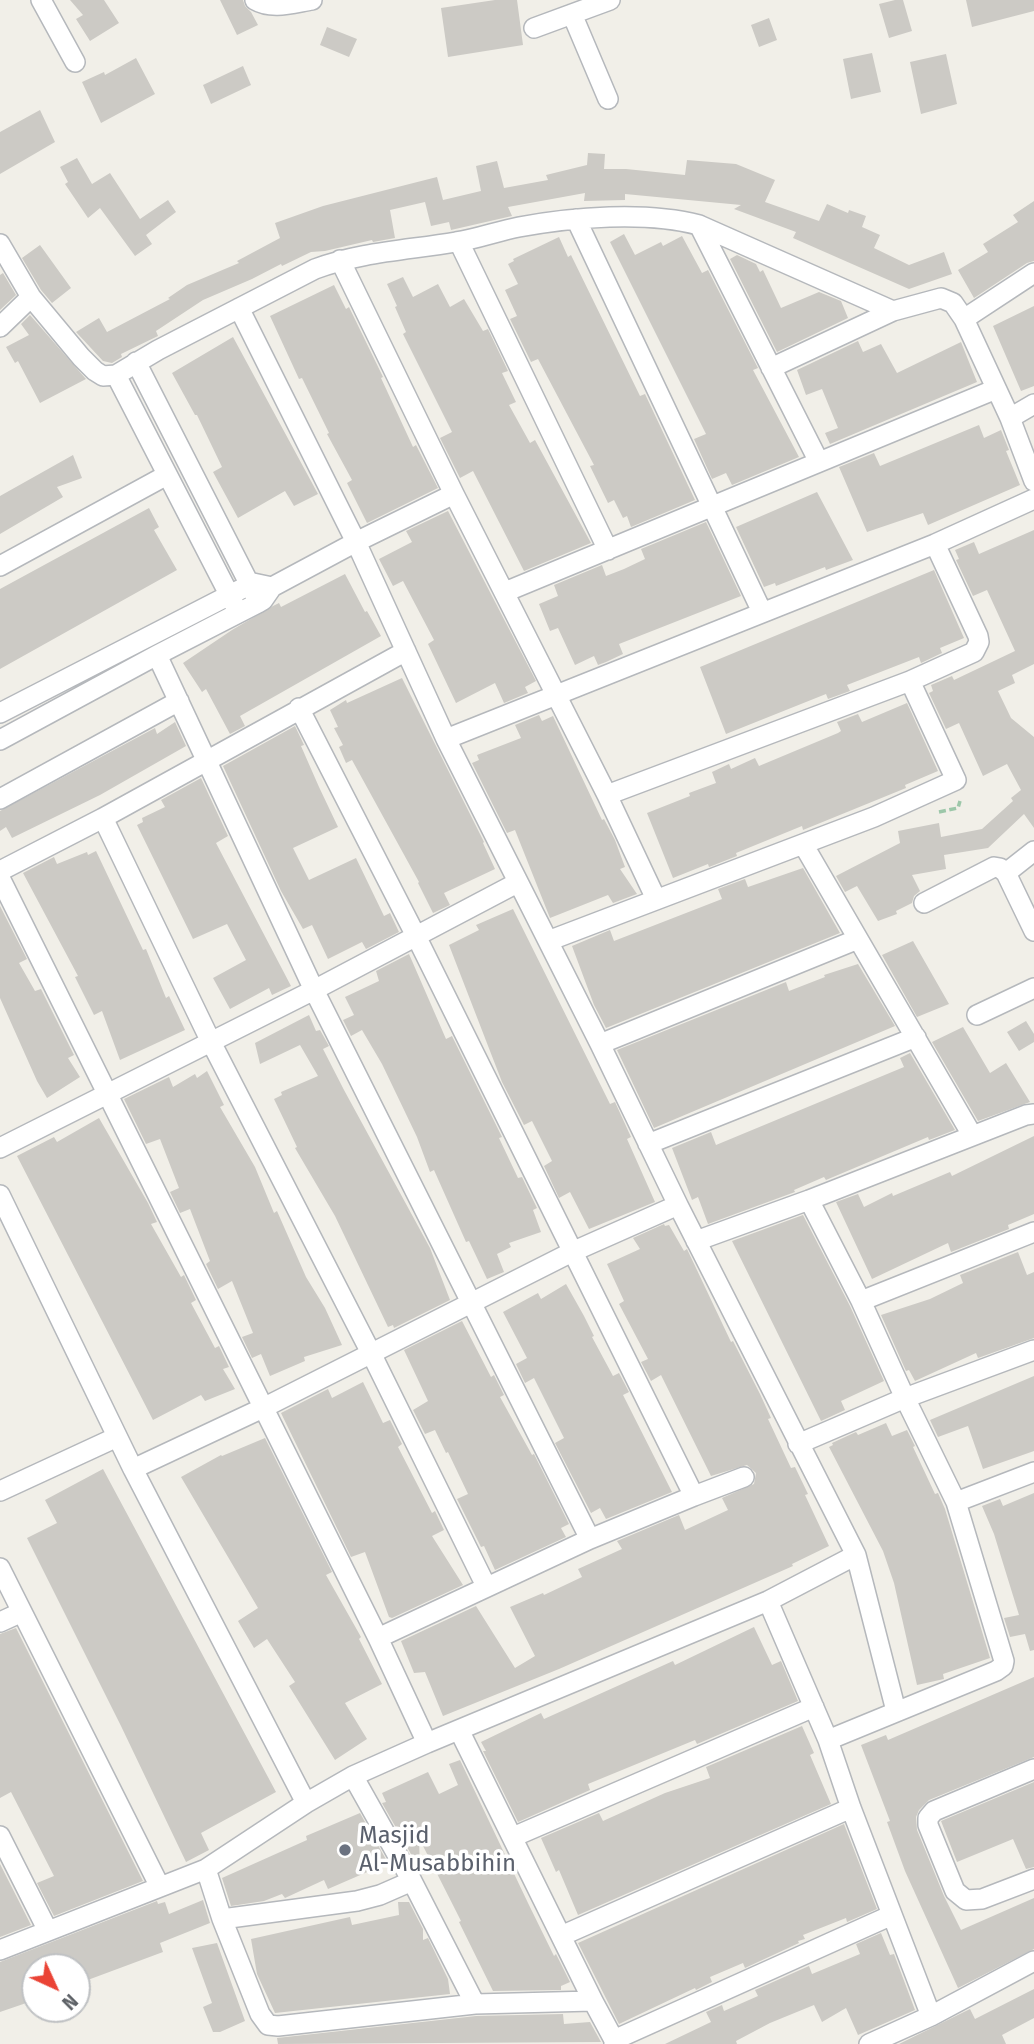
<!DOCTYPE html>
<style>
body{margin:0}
#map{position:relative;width:1034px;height:2044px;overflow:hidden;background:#f1efe8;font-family:"Fira Sans",sans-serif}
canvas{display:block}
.north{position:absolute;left:21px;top:1953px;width:70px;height:70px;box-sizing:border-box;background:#fff;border:2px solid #bfc1c3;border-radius:50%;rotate:135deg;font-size:19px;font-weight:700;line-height:28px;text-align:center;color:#5f6368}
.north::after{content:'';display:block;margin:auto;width:24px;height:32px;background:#ea4335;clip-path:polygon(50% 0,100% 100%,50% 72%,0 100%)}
</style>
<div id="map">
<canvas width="1034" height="2044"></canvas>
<div class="north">N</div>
</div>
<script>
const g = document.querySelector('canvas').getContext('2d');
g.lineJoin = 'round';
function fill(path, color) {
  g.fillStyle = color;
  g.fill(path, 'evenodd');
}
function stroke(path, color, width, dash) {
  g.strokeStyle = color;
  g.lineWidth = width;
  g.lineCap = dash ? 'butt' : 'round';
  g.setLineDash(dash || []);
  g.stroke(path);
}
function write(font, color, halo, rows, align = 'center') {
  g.font = font + ' "Fira Sans",sans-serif';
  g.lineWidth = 7;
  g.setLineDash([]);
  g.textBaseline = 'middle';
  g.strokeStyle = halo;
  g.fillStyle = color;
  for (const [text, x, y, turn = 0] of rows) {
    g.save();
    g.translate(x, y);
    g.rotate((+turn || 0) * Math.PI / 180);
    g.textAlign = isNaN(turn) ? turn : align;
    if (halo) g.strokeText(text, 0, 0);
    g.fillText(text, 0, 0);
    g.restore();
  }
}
const building = new Path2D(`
 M70 0H104L119 23 90 41 76 19 83 15Z
 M220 0H243L245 6 251 12 258 25 237 35Z
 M495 0H517L523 45 448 57 441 8Z
 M895 0H903L912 31 889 38 879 4Z
 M966 0H1034V11L972 27Z
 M769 18 777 40 759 47 751 25Z
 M327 27 357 39 349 57 320 45Z
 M872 53 881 92 851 99 843 59Z
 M946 54 957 104 921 114 910 62Z
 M136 58 155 94 101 123 82 82 104 72 105 75Z
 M243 66 251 85 211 104 203 85Z
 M40 110 55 142 0 174V132Z
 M588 153 605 154 604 169H626L685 175 687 160 736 164 775 180 765 202 819 221 827 204 848 213 849 210 866 216 862 227 880 235 874 248 909 265 944 252 952 274 909 289 793 238 796 232 734 209 741 205 625 194V200L584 201 585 193 508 207 512 216 451 230 449 222 431 226 425 202 390 210 395 238 373 242 372 240 325 251 311 252 282 266 281 264 252 279 203 300 156 331 158 336 121 354 122 357 112 363 103 361 76 332 99 318 107 332 170 299 168 298 187 285 239 263 237 261 280 238 275 223 323 206 437 177 443 200 481 191 476 166 497 161 504 188 548 180 546 175 587 165Z
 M77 158 92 184 110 173 140 219 168 200 176 212 146 235 152 244 135 256 100 208 88 218 65 184 68 182 60 167Z
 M1034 201V261L1027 263 974 298 958 270 988 252 983 244 1018 222 1013 215Z
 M624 234 635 255 661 242 663 246 682 236 702 273 708 270 758 368 753 370 799 457 732 485 726 473 712 479 694 439 706 434 610 242Z
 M559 237 568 257 571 255 640 396 645 394 695 500 631 527 627 516 623 518 614 500 608 503 590 466 594 465 576 431 538 359 531 362 510 319 517 316 505 290 518 284 508 264 514 261 513 259Z
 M40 245 71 288 52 303 41 290 22 258Z
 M737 255 756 264 760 272 763 270 781 308 819 292 841 301 848 318 777 352 730 259Z
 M3 273 16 295 0 310V275Z
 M403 277 413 297 438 284 450 307 464 299 483 331 488 329 508 371 502 373 516 402 509 405 530 443 535 440 591 543 524 571 473 471 460 478 440 438 452 432 403 334 406 332 395 307 397 306 387 284Z
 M334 285 346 309 349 307 383 377 381 378 413 447 416 445 438 488 367 523 347 483 352 480 327 434 329 433 302 378 299 379 270 316Z
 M1034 306V386L1021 391 993 326Z
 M30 315 86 379 40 403 18 361 15 363 6 347 29 335 21 324Z
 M233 337 318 494 294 506 285 491 238 518 213 472 222 467 197 415H195L172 373Z
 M858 341 863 352 881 344 897 373 961 342 977 382 830 444 825 433 838 428 822 389 806 395 797 370Z
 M979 425 984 438 1001 430 1009 450 1006 451 1020 485 928 525 923 513 867 532 839 467 874 453 880 466Z
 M73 455 82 478 57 487 63 497 0 534V496Z
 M817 492 853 560 826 570 825 567 776 586 775 583 764 587 736 527Z
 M149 508 159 527 154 530 177 570 0 669V589Z
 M448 511 536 681 525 687 528 693 504 703 495 683 456 703 428 644 434 640 403 581 393 586 379 559 412 542 406 531Z
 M706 522 741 596 619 644 623 654 606 662 598 665 594 656 575 665 558 628 550 631 539 604 558 596 554 585 602 565 606 576 624 569 645 559 641 549Z
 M1034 530V664L1012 675 1015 683 998 691 1011 718 1034 737V828L1024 814 988 848 944 855 946 869 912 875 920 891 914 896 912 903 896 911 897 914 878 921 857 886 845 892 836 876 900 843 898 831 939 823 941 837 982 829 1013 801 1011 798 1021 790 1007 764 983 776 959 723 946 729 929 693 933 691 931 685 952 676 954 680 1015 651 987 590 973 596 956 560 959 559 955 550 974 542 979 554Z
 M934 570 964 638 940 648 942 653 921 663 919 657 847 685 850 691 828 699 826 694 726 734 700 667Z
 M345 574 365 612 367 611 381 636 240 716 245 726 230 734 206 689 202 692 183 663 232 630 273 606 279 603 281 607Z
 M402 678 484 842 483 843 495 869 444 893 450 905 433 913 418 883 419 882 352 760 346 763 339 747 343 745 334 728 338 727 330 710 346 700 347 703Z
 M907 703 938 771 905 785 906 788 803 830 802 826 736 853 737 856 709 867 708 864 673 878 647 813 690 796 689 793 716 783 712 772 729 764 731 769 755 758 759 766 838 733 841 731 837 722 858 714 862 722Z
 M539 715 542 721 553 716 602 820 604 819 615 840 625 867 620 869 637 894 613 903 608 895 550 918 515 830 507 833 472 763 479 760 477 755 521 738 515 725Z
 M175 722 186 746 100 795 12 838 6 827 0 831V811L155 728 157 734Z
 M295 726 304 745 301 746 319 787 338 827 293 848 309 880 356 858 384 916 390 913 399 932 366 949 362 942 328 959 312 925 303 929 281 891 223 766Z
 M201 778 228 836 216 843 291 986 272 995 269 988 230 1009 213 978 246 960 227 924 193 939 137 825 143 822 142 818 165 807 161 800Z
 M96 851 143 950 146 949 166 998 169 996 185 1030 120 1060 102 1011 94 1015 75 977 78 976 23 873 54 857 57 864 87 852 88 855Z
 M803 868 840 933 606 1028 594 1005 572 946 610 930 614 941 722 899 718 889 745 879 748 887Z
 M0 906 27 959 19 963 35 991 41 989 74 1055 68 1058 80 1077 47 1098 37 1081 0 998Z
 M513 909 610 1104 615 1102 631 1137 627 1139 655 1202 589 1229 570 1192 559 1198 544 1166 552 1161 532 1121 524 1125 502 1082 449 945 479 930 476 925Z
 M913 941 949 1004 917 1017 882 955Z
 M409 954 446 1039 452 1036 502 1137 499 1138 518 1178 522 1177 537 1208 533 1210 541 1232 509 1243 511 1247 497 1254 504 1272 487 1279 469 1241 466 1242 434 1170 430 1172 417 1137 382 1064 362 1030 351 1036 343 1020 354 1015 345 997 379 981 376 971Z
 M858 964 895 1026 654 1128 617 1050 786 982 789 991 825 977 824 975Z
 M309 1015 316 1031 320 1030 329 1046 323 1049 344 1090 430 1248 450 1300 394 1328 393 1325 388 1327 335 1216 295 1148 297 1147 274 1099 282 1095 281 1092 318 1076 300 1045 260 1064 255 1043Z
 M1026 1021 1034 1034V1042L1019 1051 1007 1032Z
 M963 1027 990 1073 1006 1063 1030 1102 978 1121 932 1042Z
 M910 1053 955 1130 929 1140 928 1137 826 1180 824 1177 794 1190 795 1192 708 1224 698 1197 692 1200 672 1148 711 1132 716 1145 904 1067 900 1058Z
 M207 1071 224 1105 220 1107 255 1167 274 1213 277 1211 306 1277 325 1308 342 1345 304 1357 305 1361 270 1376 261 1354 252 1358 242 1337 253 1333 232 1281 218 1289 206 1264 210 1261 190 1209 180 1213 170 1192 179 1188 160 1139 146 1144 124 1099 169 1077 173 1087 195 1074 197 1078Z
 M99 1118 148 1203 157 1222 151 1224 181 1277 184 1275 196 1300 191 1303 215 1348 219 1346 229 1367 223 1369 235 1389 205 1401 201 1395 153 1420 17 1156 54 1137 57 1142Z
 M1034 1136V1214L1008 1225 1009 1229 951 1252 948 1243 872 1279 836 1202 858 1194 864 1207 892 1193 893 1196 950 1172 952 1176Z
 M803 1215 850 1306 884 1381 841 1401 845 1410 821 1421 732 1241Z
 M664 1224 665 1226 669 1225 684 1251 687 1249 731 1342 733 1341 760 1394 771 1418 768 1419 791 1468 795 1467 808 1494 805 1495 829 1546 792 1564 793 1566 559 1669 443 1716 425 1672 414 1673 401 1641 476 1606 515 1668 535 1656 510 1607 543 1593 544 1595 582 1577 578 1569 622 1549 617 1541 679 1515 685 1530 728 1510 722 1498 754 1484 756 1473 747 1465 711 1476 661 1375 651 1381 641 1362 648 1359 619 1304 624 1301 607 1264 640 1249 633 1238Z
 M1018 1252 1027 1275 1034 1272V1338L978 1358 976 1353 915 1381 909 1370 906 1371 881 1315 930 1299 963 1283 960 1275Z
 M566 1284 584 1316 594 1336 592 1337 613 1376 619 1373 629 1392 623 1395 672 1492 606 1519 600 1508 591 1513 555 1443 564 1438 534 1378 525 1383 516 1364 527 1358 503 1312 538 1293 541 1299Z
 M462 1321 491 1377 494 1375 504 1395 500 1397 532 1455 534 1454 569 1524 561 1528 566 1537 495 1570 484 1546 481 1547 457 1499 468 1494 448 1452 446 1453 435 1430 425 1434 413 1410 428 1401 404 1350Z
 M1034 1376V1451L983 1469 968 1426 938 1437 930 1420Z
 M363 1382 383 1423 390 1420 402 1444 398 1447 432 1513 435 1511 444 1530 432 1536 463 1585 392 1618 389 1617 365 1552 351 1557 281 1413 328 1389 332 1398Z
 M886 1423 892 1436 907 1430 915 1446 913 1447 935 1494 938 1493 945 1509 990 1658 943 1674 944 1679 917 1685 894 1583 883 1551 829 1447 833 1445 832 1443 856 1432 858 1435Z
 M265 1438 332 1572 326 1575 361 1637 359 1639 382 1684 345 1703 367 1739 335 1760 289 1686 295 1682 267 1639 254 1648 238 1621 258 1608 181 1477 221 1455 222 1456Z
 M103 1469 276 1792 201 1833 209 1850 186 1862 121 1726 27 1538 57 1523 45 1500Z
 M1034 1493V1650L1030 1651 1025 1634 1010 1637 1004 1618 1019 1615 994 1534 982 1506 1000 1499 1003 1506Z
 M754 1627 772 1665 781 1661 798 1701 697 1744 695 1740 588 1784 590 1790 518 1822 483 1751H486L481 1742 541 1713 544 1719 673 1661 675 1665Z
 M16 1628 143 1881 54 1916 37 1883 54 1876 11 1792 0 1798V1634Z
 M1034 1677V1757L929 1800 919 1810 916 1817 917 1830 944 1896 961 1930 1034 1898V1949L958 1988 905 1871 887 1822 890 1821 861 1745 886 1735 888 1740Z
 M802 1726 814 1753 810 1755 831 1804 578 1915 559 1870 556 1872 541 1838 599 1813 603 1821 665 1793 710 1778 706 1767Z
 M460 1760 528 1903 554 1956 556 1954 570 1982 561 1986V1990L493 1991 459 1922 461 1921 419 1838 420 1870 382 1803 386 1802 382 1793 428 1772 439 1794 458 1785 449 1764Z
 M1034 1782V1867L1026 1869 1013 1839 957 1862 941 1821Z
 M360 1813 388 1863 328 1889 324 1880 285 1898 282 1894 264 1901 231 1906 222 1878 307 1840 306 1836Z
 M844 1824 877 1909 847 1922 846 1918 803 1935 805 1939 798 1941 799 1943 745 1968 743 1963 710 1977 712 1982 696 1990 695 1988 619 2024 578 1943Z
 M0 1864 31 1925 0 1937Z
 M203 1900 210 1923 160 1943 163 1952 77 1984V1967H35V2000L0 2012V1962L157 1901 158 1904 165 1902 169 1914Z
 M398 1902H409L423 1929V1940L428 1938 448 1979 450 1994 275 2013 257 1974 251 1939 350 1917 352 1925 399 1915Z
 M881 1933 890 1955 894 1954 915 2010 858 2035 846 2008 822 2022 814 2005 770 2023 736 2041 737 2044H665L711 2022 706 2012 722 2005 724 2011 758 1996 755 1990 809 1966 812 1974 860 1954 856 1944Z
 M217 1943 245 2021 220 2032H213L203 2007 212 2003 192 1948Z
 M1034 1989V2018L1002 2035 1006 2044H899L970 2009 975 2019Z
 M563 2014 564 2024 590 2022 601 2042 278 2044 277 2038 476 2016Z`);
const path = new Path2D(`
 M939 812 958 808 960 801`);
const minor = new Path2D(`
 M41 0 75 62
 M255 0C272 10 293 3 312 0
 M572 14 608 99
 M534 28 610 0
 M576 219 762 612
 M699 225 819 462
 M459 242 608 550
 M0 244 31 297 81 357 95 371 103 376 116 375 158 350 315 269C360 252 409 250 456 242 477 239 498 231 519 227 573 217 646 211 699 225L893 311
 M340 260 454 494 607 795 656 899
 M239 308 356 542 454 494
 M964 319 1034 273
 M0 327 31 297
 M136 362 255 595
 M771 368 893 311 941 298 953 303 964 319 1010 418 1034 481
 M116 375 234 604
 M1010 418 1034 404
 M0 566 167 475
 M505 592 996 389
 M157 655 314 990 590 1539
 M299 708 416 936 694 1496 590 1539 378 1638 427 1743
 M0 713 253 583 272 587
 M446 739 935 544 1034 499
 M0 740 157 655 258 603 263 600 272 587 356 542 446 739 600 1044 678 1205 572 1252 265 1407 133 1469 0 1195
 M607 795 910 681 974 652 979 642 978 636 935 544
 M0 799 179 701
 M103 818 406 651
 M803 844 972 1135
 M0 871 103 818 211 1042 371 1353 486 1586
 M1006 873 1034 851
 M0 878 378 1638
 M924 903 994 867 1000 868 1006 873 1034 931
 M548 941 874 817 956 780 910 681
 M977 1015 1034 988
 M600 1044 858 939
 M648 1144 916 1037
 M0 1148 314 990 517 883
 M809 1200 861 1301 905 1398 956 1502 1004 1661 1003 1666 996 1671 828 1740
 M696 1241 809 1200 1026 1115 1034 1114
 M861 1301 1034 1232
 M798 1444 905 1398 1034 1350
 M0 1491 117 1437
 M694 1496 744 1477
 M956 1502 1034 1472
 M856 1555 896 1711
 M0 1568 160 1887
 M768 1601 828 1740 851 1808 931 2016
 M0 1622 22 1612
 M1034 1769 934 1811 928 1818V1825L955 1891 966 1900 982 1899 1034 1879
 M306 1803 353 1776 427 1743 768 1601 856 1555 678 1205
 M0 1836 48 1931
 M513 1837 814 1707
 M206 1869 222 1919 357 1901 380 1895 412 1881 353 1776
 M412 1881 475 2004
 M222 1919 260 2014 268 2025 278 2026 475 2004 593 2001 459 1730
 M561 1936 851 1808
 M0 1950 206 1869 306 1803 133 1469
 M593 2001 614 2040V2044
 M614 2040 892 1915
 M869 2044 931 2016 1034 1961`);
const markers = [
 [345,1850,7,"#6b7280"]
];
const worshipNames = [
 ["Masjid",359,1836],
 ["Al-Musabbihin",359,1864]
];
fill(building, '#cccac5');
stroke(minor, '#b5b8bc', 22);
stroke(path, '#9cc7a9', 3.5, [7, 3.5]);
stroke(minor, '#fff', 19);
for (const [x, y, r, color] of markers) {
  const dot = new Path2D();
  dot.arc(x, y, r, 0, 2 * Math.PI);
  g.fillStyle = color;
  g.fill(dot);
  stroke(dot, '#fff', 2.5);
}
write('24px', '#5b616d', '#fff', worshipNames, 'left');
</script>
